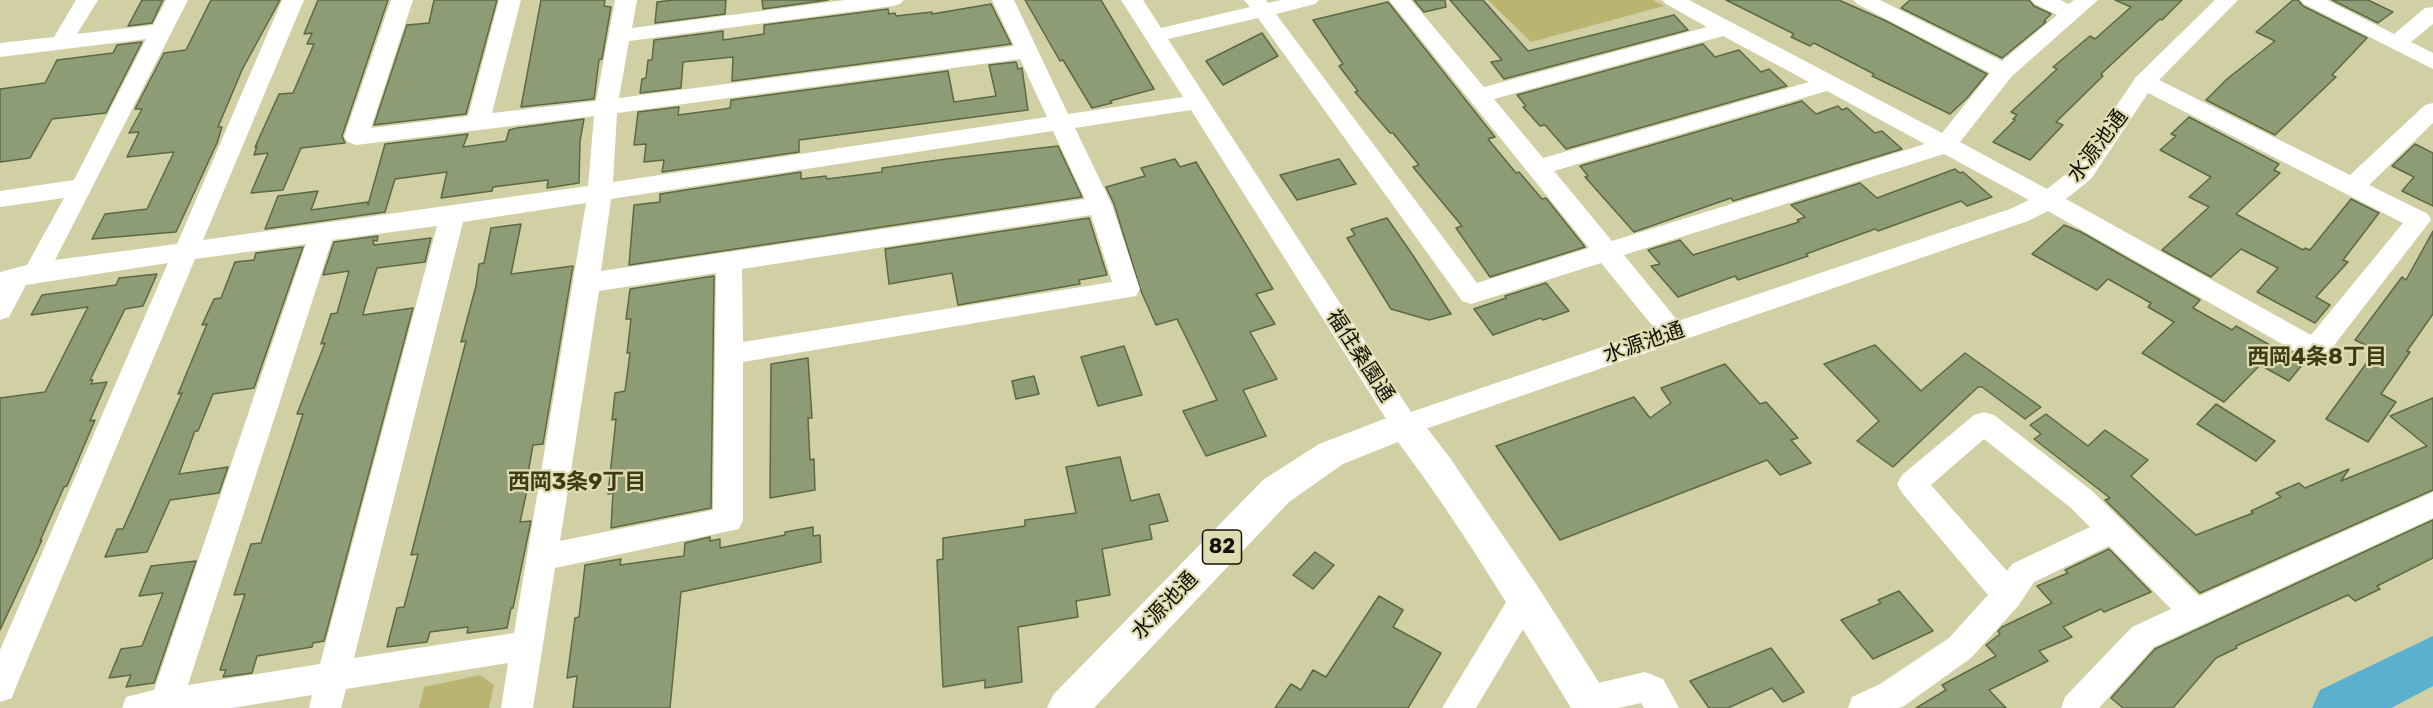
<!DOCTYPE html>
<meta charset="utf-8">
<style>
body{margin:0}
canvas{display:block;background:#d1cfa4}
</style>
<canvas width="2433" height="708"></canvas>
<script>
const g = document.querySelector('canvas').getContext('2d');
g.lineJoin = 'round';
function fill(path, color) {
  g.fillStyle = color;
  g.fill(path, 'evenodd');
}
function stroke(path, color, width, dash) {
  g.strokeStyle = color;
  g.lineWidth = width;
  g.lineCap = dash ? 'butt' : 'round';
  g.setLineDash(dash || []);
  g.stroke(path);
}
function write(font, color, halo, rows, align = 'center') {
  g.font = font + ' Rubik,"Noto Sans JP",sans-serif';
  g.lineWidth = 4.5;
  g.setLineDash([]);
  g.textBaseline = 'middle';
  g.strokeStyle = halo;
  g.fillStyle = color;
  for (const [text, x, y, turn = 0] of rows) {
    g.save();
    g.translate(x, y);
    g.rotate((+turn || 0) * Math.PI / 180);
    g.textAlign = isNaN(turn) ? turn : align;
    if (halo) g.strokeText(text, 0, 0);
    g.fillText(text, 0, 0);
    g.restore();
  }
}
const green = new Path2D(`
 M1488 0H1653L1664 6 1531 42Z
 M480 675 494 685 489 708H419L424 687Z`);
const river = new Path2D(`
 M2433 636V686L2391 708H2312L2320 690Z`);
const building = new Path2D(`
 M142 0H163L152 23 128 26Z
 M211 0H280L242 70 218 127H222L217 143 176 232 92 239 105 214 147 209 174 152 127 157 139 132 129 133 142 109H135L164 53 186 50Z
 M318 0H388L342 136 345 143 301 148 283 190 251 193 268 153 254 155 257 146 255 147 279 94 293 93 314 44H307L312 33 304 34Z
 M434 0H497L466 114 374 125 407 25 429 23Z
 M541 0H605L604 6 611 7 602 59 599 60 594 99 521 107Z
 M673 0H726L725 14 655 23 657 2Z
 M762 0H828L763 9Z
 M1025 0H1101L1154 89 1110 101 1112 103 1092 108 1063 60 1060 61Z
 M1414 0H1445L1446 7 1424 12Z
 M1450 0H1483L1528 51 1674 15 1688 30 1504 79 1491 62 1502 60Z
 M1726 0H1839L1886 21 1987 74 1967 98 1950 114 1872 76 1874 74 1814 43 1810 46 1791 37 1794 34Z
 M1910 0H2029L2034 6 2051 14 2044 21 2046 22 2002 58 1901 8Z
 M2115 0H2182L2162 20 2160 19 2101 74 2103 76 2056 122 2063 125 2030 160 1993 142 2015 120 2013 119 2017 115 2011 112 2057 69 2053 67 2090 36 2095 39 2131 7Z
 M2293 0H2298L2303 6 2367 38 2332 75 2336 77 2275 135 2206 100 2227 79 2275 41 2256 32Z
 M2332 0H2368L2393 12 2378 23Z
 M1388 2 1495 137 1488 139 1516 173 1519 172 1542 199 1546 198 1585 247 1490 277 1456 228 1462 226 1413 167 1419 165 1393 133H1390L1355 92 1358 91 1339 66 1343 64 1313 20Z
 M991 4 1011 44 732 81 733 57 683 62 681 88 640 93 642 79 646 78 648 60H652L654 40 723 31V40L764 34V25L888 9 889 14 895 13 896 16 932 12V14Z
 M1262 33 1278 56 1223 85 1206 61Z
 M142 42 106 113 52 119 30 158 0 162V89L45 83 57 60 113 53 117 45Z
 M1703 44 1715 57 1739 50 1761 72 1769 69 1787 86 1566 149 1545 125 1540 126 1523 107 1526 106 1517 95Z
 M1016 62 1018 69 1022 68 1028 110 799 140V152L662 172 664 160 644 162 646 144 634 145 638 112 679 107 678 115 724 109 730 108 731 100 948 71 954 102 996 96 989 65Z
 M1802 101 1816 114 1838 106 1842 110 1847 108 1875 133 1882 131 1902 149 1733 201 1731 198 1634 232 1585 177 1588 176 1580 166Z
 M2189 117 2279 164 2274 170 2280 173 2236 214 2303 250 2305 248 2310 250 2351 199 2379 213 2343 260 2348 262 2316 297 2330 305 2315 323 2257 292 2278 268 2241 249 2211 277 2162 250 2209 207 2189 197 2211 177 2160 150 2176 136 2171 134Z
 M584 119 580 141 579 183 547 188 548 180 493 187 492 191 441 198 447 172 395 179 385 212 265 229 278 196 318 191 311 210 368 202V205L385 144 468 134 463 147 506 141 509 130 517 128Z
 M2415 144 2433 153V206L2402 191 2414 177 2392 166Z
 M1058 146 1082 197 629 265 634 205 660 202V194L801 172V179L826 176 827 179 882 172V168L946 159Z
 M1175 159 1180 167 1196 162 1273 289 1256 294 1275 324 1250 332 1277 379 1243 390 1266 436 1206 456 1183 411 1217 400 1177 319 1156 325 1141 291 1114 204 1106 187 1145 176 1141 168Z
 M1339 159 1356 184 1297 200 1280 175Z
 M1955 169 1960 173 1963 172 1992 197 1967 206 1961 201 1878 231 1875 229 1806 254 1808 256 1738 280 1735 276 1678 297 1651 266 1660 264 1648 250 1680 240 1693 255 1799 222 1797 220 1805 217 1791 205 1860 183 1877 198Z
 M1089 218 1107 275 1079 280 1080 284 958 305 952 273 889 284 885 249Z
 M1387 218 1412 254 1451 314 1429 320 1391 309 1347 238 1355 235 1351 229Z
 M521 224 511 274 573 266 543 444 533 445 525 490H527L520 522 531 521 513 608H511L507 628 467 633 468 627 430 632 427 642 387 647 397 608 404 607 418 554 411 555 466 341 461 342 476 286 479 264 484 263 491 228Z
 M2064 225 2081 232 2200 300 2193 308 2232 330 2236 326 2284 353 2287 349 2306 360 2289 381 2260 365 2224 402 2142 353 2174 322 2148 307 2151 303 2108 279 2097 290 2032 254Z
 M2433 231V314L2407 351 2410 352 2381 394 2396 402 2368 442 2326 419 2373 354 2371 353 2374 349 2355 340 2402 277 2406 280Z
 M378 236 377 241 373 240 374 245 431 238 425 262 377 268 364 310 363 315 413 308 324 641 313 643 312 647 257 656 252 673 223 677 226 670H220L245 594 234 595 251 544 261 543 303 414H297L325 343 321 344 331 314 337 313 349 271 323 275 334 242Z
 M303 247 254 388 213 394 198 431H195L179 474 228 467 219 493 170 500 147 552 105 557 117 529H123L135 502 182 393 178 394 207 324 202 325 214 299 221 298 235 262 254 260 256 253Z
 M157 274 143 306 125 309 90 380H93L91 384 107 382 90 421 95 420 67 486 64 487 40 541 42 540 0 630V398L45 392 88 307 31 315 42 295 116 285 119 278Z
 M714 276 711 508 611 528 613 493 608 494 616 419 612 420 615 393 625 391 630 353H627L631 319H626L630 289Z
 M1546 283 1569 311 1543 320 1541 318 1493 335 1474 309 1506 298 1505 296Z
 M1875 345 1921 391 1965 353 2041 407 2025 419 1982 387H1978L1893 467 1857 441 1879 421 1824 364Z
 M1124 346 1142 395 1098 406 1081 357Z
 M808 358 812 418H808L810 460 814 459 815 490 770 498 771 364Z
 M1725 364 1760 404 1766 402 1798 438 1791 440 1811 463 1780 475 1767 460 1560 540 1496 446 1634 397 1650 418 1671 403 1661 388Z
 M1034 376 1039 394 1016 399 1012 381Z
 M2433 398V490L2200 593 2105 500 2110 498 2034 439 2041 434 2030 425 2046 414 2088 446 2105 430 2148 460 2131 476 2196 535 2253 513 2251 511 2281 497 2276 493 2299 483 2305 488 2349 469 2341 481 2427 446 2390 416Z
 M2216 404 2275 441 2256 461 2197 424Z
 M1120 457 1131 501 1159 494 1168 521 1149 525 1152 539 1102 549 1110 595 1076 601 1078 617 1018 627 1022 682 985 688V680L943 687 937 560 943 559V538L1025 526V520L1076 513 1066 467Z
 M2433 520V558L2377 586 2380 589 2355 601 2348 595 2236 646 2237 648 2216 658 2173 708H2123L2111 698 2155 649Z
 M813 527V536L820 535 821 562 681 592 670 708H573L577 676 567 678 575 618 579 617 585 565 621 559 620 565 684 556 685 543 710 537V541L720 539V548L785 535V532Z
 M2109 549 2151 592 2104 612 2101 609 2063 627 2072 637 2039 651 2048 661 1989 690 2006 708H1916L1946 690 1942 685 1996 656 1986 645 2000 634 1998 631 2002 627 2052 603 2037 586 2068 573 2065 570Z
 M1315 552 1334 565 1313 589 1293 575Z
 M196 561 154 683 126 687 131 675 109 678 121 649 142 646 163 593 139 596 151 566Z
 M1899 591 1933 631 1873 659 1841 620 1881 603 1878 600Z
 M1379 596 1403 610 1393 627 1441 653 1408 708H1275L1291 684 1301 690 1313 670 1326 677Z
 M1771 648 1804 692 1783 702 1772 688 1728 708H1709L1690 681Z`);
const minor = new Path2D(`
 M76 0H98L77 34 153 25 166 0H188L55 260 177 244 282 0H304L203 240 588 186 594 116 356 145 348 142 344 137 391 0H413L371 128 468 116 499 0H521L492 113 596 101 615 0H637L632 28 845 0H904L900 4 893 6 629 41 619 98 1014 46 992 0H1014L1068 114 1183 97 1121 0H1143L1161 28 1250 7 1244 0H1266L1268 3 1281 0H1319L1315 4 1276 14 1477 283 1589 248 1389 0H1411L1484 87 1707 27 1666 4 1662 0H1689L1942 133 1990 73 1857 4 1853 0H1880L2002 61 2057 15 2035 4 2031 0H2060L2069 4 2074 0H2098L2012 76 1960 142 2047 189 2075 167 2136 77 2215 0H2238L2159 80 2350 175 2425 105 2433 103V123L2369 185 2428 214 2431 220 2325 357 2315 360 2305 357 2048 211 2028 221 1405 436 1395 433 1191 110 1075 128 1112 205 1140 289 1136 296 743 362V520L739 529 555 568 533 708H501L508 663 346 689 341 708H309L312 695 232 708H122L126 697 154 690 306 244 195 259 16 687 12 698 0 702V650L168 263 26 285 9 317 0 320V272L27 265 64 198 0 207V191L74 180 146 39 0 57V43L54 37ZM1258 18 1462 301 1471 304 1601 263 1655 329 1411 412 1168 39ZM1723 36 1809 82 1543 158 1494 99ZM1020 59 1047 117 613 182 617 113ZM1827 91 1925 144 1612 241 1554 171ZM2148 93 2403 223 2311 335 2066 199 2091 179ZM1053 131 1085 199 601 271 611 199ZM1944 154 2029 200 2010 209 1678 321 1624 255ZM586 203 514 633 354 658 463 222ZM1091 215 1112 282 743 342 742 269ZM437 226 320 664 188 685 332 240ZM716 273 713 510 560 541 599 291Z
 M2300 0H2327L2394 34 2425 8 2433 7V24L2411 42 2433 53V69L2304 4Z
 M1984 412 1994 415 2091 490 2199 596 2433 492V518L2154 647 2099 708H2061L2065 697 2132 627 2171 609 2109 546 2034 582 2019 605 1971 658 1904 706 1899 708H1848L1852 697 1880 684 1949 638 1988 595 1902 493 1897 484 1902 475 1974 415ZM1984 439 2071 508 2090 527 2012 564 2007 571 1931 485Z
 M1525 585 1536 589 1541 599 1476 708H1442L1514 589Z
 M1645 672 1663 679 1679 708H1644L1641 703 1618 708H1577L1573 699 1577 688Z`);
const major = new Path2D(`
 M1405 411 1417 415 1450 458 1538 587 1607 695 1613 708H1571C1516 618 1462 527 1398 442L1343 464 1289 502 1094 708H1047L1053 695 1263 480 1319 444Z`);
const shields = [
 [1222,547,39]
];
const shieldNames = [
 ["82",1222,547]
];
const streetNames = [
 ["水源池通",2098,146,-53],
 ["水源池通",1644,343,-19],
 ["福住桑園通",1360,356,57],
 ["水源池通",1165,606,-46]
];
const neighbourhoodNames = [
 ["西岡4条8丁目",2317,358],
 ["西岡3条9丁目",577,483]
];
fill(green, '#b9b571');
fill(river, '#5bb0cf');
fill(building, '#8d9c75');
stroke(building, '#5b6945', 1.5);
fill(minor, '#fff');
fill(major, '#fff');
for (const [x, y, w] of shields) {
  const box = new Path2D();
  box.roundRect(x - w / 2, y - 17, w, 34, 4.5);
  g.fillStyle = '#dedcb1';
  g.fill(box);
  stroke(box, '#111003', 1.5);
}
write('bold 20px', '#111003', null, shieldNames);
write('21px', '#111003', '#dedcb1', streetNames);
write('bold 22px', '#3e3b15', '#dedcb1', neighbourhoodNames);
</script>
